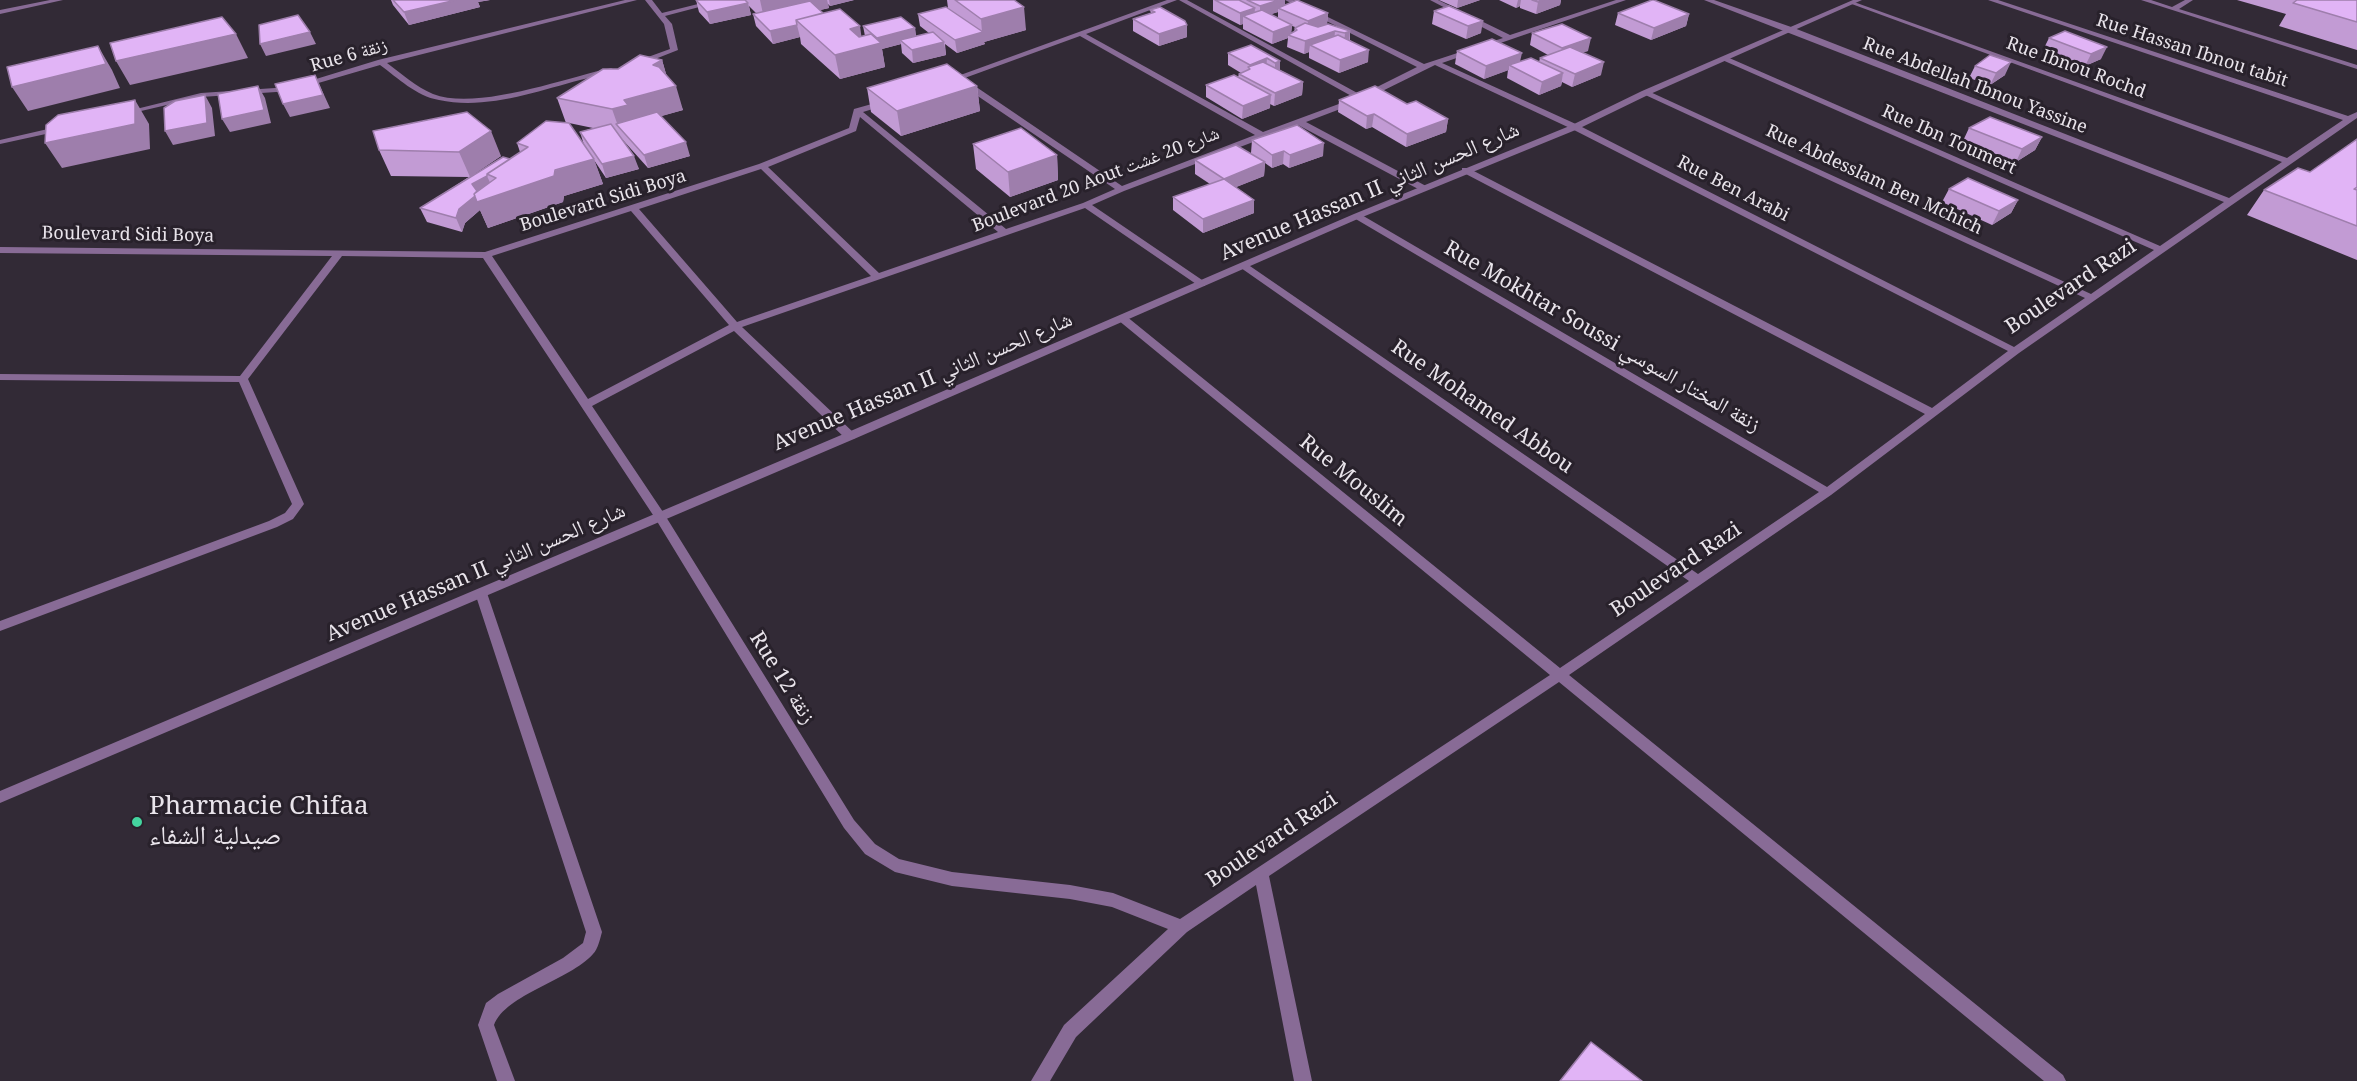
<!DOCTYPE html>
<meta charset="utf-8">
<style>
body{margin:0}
canvas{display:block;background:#322a36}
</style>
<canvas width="2357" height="1081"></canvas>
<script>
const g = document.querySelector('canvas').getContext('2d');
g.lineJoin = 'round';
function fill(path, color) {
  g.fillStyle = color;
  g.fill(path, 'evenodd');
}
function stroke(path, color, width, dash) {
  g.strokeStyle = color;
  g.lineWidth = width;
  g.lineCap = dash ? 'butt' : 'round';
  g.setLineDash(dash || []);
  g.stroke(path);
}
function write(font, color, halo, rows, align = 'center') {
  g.font = font + ' "Noto Serif","Noto Naskh Arabic",serif';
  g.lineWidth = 6;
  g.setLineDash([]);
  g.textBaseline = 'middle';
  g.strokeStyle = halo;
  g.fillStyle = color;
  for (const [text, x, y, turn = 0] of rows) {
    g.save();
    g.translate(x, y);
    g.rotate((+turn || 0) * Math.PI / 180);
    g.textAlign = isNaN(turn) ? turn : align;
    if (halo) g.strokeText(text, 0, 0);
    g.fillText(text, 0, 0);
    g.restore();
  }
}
const minor = new Path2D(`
 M50 0H63L0 14V10Z
 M625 0H637L387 63C402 74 416 87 433 94 477 111 565 78 611 68L615 70C605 76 591 77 580 80 535 92 485 110 439 100 416 96 398 78 380 65L291 91 201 97 124 115 120 113 201 93 290 87 378 60Z
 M645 0H652L662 13 714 0H726L665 16 672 24 678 50 640 65 636 63 637 61 670 49 664 24Z
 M1167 0H1177L1086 34 1263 132 1355 98 1179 0H1187L1361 95 1417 67 1285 0H1293L1424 64 1503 38 1430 0H1438L1510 35 1616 0H1626L1442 63 1578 125 2014 347 2085 298 1641 93 1648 91 2091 294 2154 250 1720 59 1727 57 2160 246 2224 202 1704 0H1714L1794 28 2229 198 2282 162 1849 3 1854 2 2287 158 2343 120 1988 0H1998L2348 116 2357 112V118L2019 353 1831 495 1569 675 2063 1075 2066 1081H2044L1559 682 1269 876 1312 1081H1294L1256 885 1187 932 1076 1037 1050 1081H1031L1064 1025 1168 929 1112 907 1070 899 952 886 895 872 865 854 844 828 655 518 483 258 342 256 248 379 304 504 293 519 277 527 0 631V621L269 521 285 513 292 504 239 382 0 380V374L240 376 332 256 0 253V247L485 252 759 164 849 128 854 109 886 100H889V104L863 112 1006 229 1083 203 1115 189 960 84V80H966L1122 186 1255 135 1080 36 951 83 944 81ZM1435 65 1572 129 2008 351 1932 408 1468 168H1462V172L1925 414 1827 487 1360 214H1354V218L1819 492 1698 574 1247 264H1241V268L1689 581 1560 668 1126 316H1118V320L1550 675 1180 919 1113 893 1070 885 952 872 899 859 875 844 854 820 663 512 592 406 734 331 846 439H854L856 436 854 433 742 327 1085 208 1199 286H1205V282L1092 205 1124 191 1298 125 1420 190H1426V186L1306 122 1364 100ZM860 117 998 232 879 273 768 167 856 131ZM761 169 871 276 737 322 639 209ZM631 211 729 325 588 399 492 256Z
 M2141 0H2151L2172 7 2185 0H2193L2179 9 2357 65V69Z
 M61 126H64V130L0 144V140Z
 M481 588 485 590 487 593 602 932C600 939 598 949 593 954 570 980 506 994 494 1025L515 1081H497L478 1025 486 1003 498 994 563 958 583 943 586 932 475 593 477 590Z`);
const tertiary = new Path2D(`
 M1853 0H1862L1648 95 1578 129 1360 218 854 439 0 803V791L846 433 1354 214 1572 125 1642 91Z`);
const wall = new Path2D(`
 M391 0H490L478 2 480 7 409 25 393 5Z
 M696 0H854L830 6 828 4 829 8 820 10 823 13 862 37 865 36 863 26 915 28 916 36 929 33 920 26 918 14 948 8 947 0H1014L1026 30 984 42 985 44 957 53 945 44 946 55 913 63 902 53 901 44 882 49 885 67 840 79 801 44 800 37 773 44 756 26 753 14 756 13 749 6 751 15 710 24 699 12Z
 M1213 0H1285V5L1328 13 1327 24 1350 31V40L1368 62 1339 73 1309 58V52L1304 54 1287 47 1288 38 1272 44 1243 29V24L1240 25 1213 11ZM1278 12V18L1271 14ZM1292 26 1295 27 1294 32 1291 33Z
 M1439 0H1480L1457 8Z
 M1499 0H1561L1560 5 1536 14 1520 8V6L1516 8Z
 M2237 0H2357V50L2279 26 2286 14Z
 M1449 6 1481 33 1466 39 1432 24 1434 11Z
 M1150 10 1187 25V37L1159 46 1133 31V19L1151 13Z
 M1618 13 1689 14 1686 26 1651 40 1615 25Z
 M2065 31 2101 59 2085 66 2043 50 2049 38Z
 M1532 33 1588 51 1582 52 1601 75 1572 87 1562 82 1561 86 1539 95 1507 78 1508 70 1484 79 1455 64 1457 51 1520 62H1539L1540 58 1548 55 1530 45Z
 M1228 53 1280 61V70L1303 82 1302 95 1274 106 1270 104V108L1242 119 1206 97V85L1238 77 1239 74 1241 73 1228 65Z
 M662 60 666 74 683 110 661 116 690 156 648 168 622 139 639 169 606 178 594 160 603 184 564 196 563 202 488 228 480 210 465 223 462 232 427 222 420 208 469 177 391 176 379 150 373 131 501 156 474 174 510 159 520 152 517 143 566 123 557 98 618 69ZM569 123 593 128 580 132 584 145Z
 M1975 66 2005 75 1990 85 1969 78Z
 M977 86 980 111 901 136 871 112 867 88Z
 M1339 100 1407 104 1448 119 1446 132 1406 147 1372 127 1366 129 1338 112Z
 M1969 128 2042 137 2035 150 2016 162 1963 141Z
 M2357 139V260L2247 215 2264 190 2310 172Z
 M1252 140 1323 156 1289 168 1283 164 1272 168 1265 163 1264 176 1236 187 1254 200V213L1203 233 1173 210V197L1210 184 1195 174V160L1251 153Z
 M973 144 1057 155 1058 180 1010 197 976 169Z
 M1949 189 2018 200 2011 213 1992 225 1942 202Z`);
const shadedWall = new Path2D(`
 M456 0H490L478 2 480 7 409 25 404 12Z
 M760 0H827L829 8 765 23Z
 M829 0H854L830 6Z
 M1279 0H1285V10L1278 8V12L1260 18V6Z
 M1458 0H1480L1457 8Z
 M1518 0H1521L1520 6 1516 8Z
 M1544 0H1561L1560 5 1536 14 1538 2Z
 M748 3 751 15 710 24 707 12Z
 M1024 7 1026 30 984 42 985 44 957 53 955 40 982 32 981 19Z
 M1255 8 1254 20 1243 16V24L1240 25V13Z
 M1328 13 1327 25 1307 33 1308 21Z
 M1689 14 1686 26 1651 40 1654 28Z
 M1483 21 1481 33 1466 39 1468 26Z
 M797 25 800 37 773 44 770 31Z
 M1187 25V37L1159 46V34Z
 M1292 25 1291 36 1288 35V38L1272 44 1273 32Z
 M860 26 863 48 878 44 877 38 915 28 916 40H900L901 44 882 49 885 67 840 79 835 55 850 29Z
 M1335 31 1334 43 1310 45 1309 52 1304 54 1305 41Z
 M1350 31 1349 43 1344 46 1345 33Z
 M310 32 316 44 266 56 260 44Z
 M236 34 248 58 130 85 116 61Z
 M1591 38 1588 51 1559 60 1562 48Z
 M944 42 946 55 913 63 912 50Z
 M98 46 112 70 120 88 28 111 12 87Z
 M2107 47 2101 59 2085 66 2091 54Z
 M1369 50 1368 62 1339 73 1340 60Z
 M1522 53 1519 66 1509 65V70L1484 79 1486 66Z
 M1267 58 1266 71 1249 69 1250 65Z
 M662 60 669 84 653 65Z
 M1280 61V73L1275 75V63Z
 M1604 62 1601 75 1572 87 1575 74Z
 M2011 62 2005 75 1990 85 1996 73Z
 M1563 73 1561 86 1539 95 1542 82Z
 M315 75 330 108 290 117 283 104Z
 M1303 82 1302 95 1274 106 1275 93Z
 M258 86 265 98 271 123 230 132 222 119Z
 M676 86 683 110 634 124 618 126 612 109 624 100Z
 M977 86 980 111 901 136 897 111Z
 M205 95 212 108 215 136 173 145 165 131Z
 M1271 95 1270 108 1242 119 1243 106Z
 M135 100 149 124 150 149 62 168 45 143Z
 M1374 114 1372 127 1366 129 1367 116Z
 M1448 119 1446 132 1406 147 1407 134Z
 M491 131 501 156 470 177 459 152Z
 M2042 137 2035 150 2016 162 2022 149Z
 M686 142 690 156 648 168 644 155Z
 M1324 143 1323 156 1289 168 1290 155Z
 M1284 151 1283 164 1272 168V155Z
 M1057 155 1058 180 1010 197 1008 172Z
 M634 156 639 169 606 178 602 164Z
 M594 159 603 184 564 196 563 202 488 228 480 210 465 223 462 232 456 218 459 209 472 184 487 176 493 189Z
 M1265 162 1264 176 1224 192V179Z
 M1254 200V213L1203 233V219Z
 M2018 200 2011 213 1992 225 1999 211Z`);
const building = new Path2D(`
 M393 0H456L404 12Z
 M696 0H745L748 3 707 12Z
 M955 0H1014L1024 7 981 19Z
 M1215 0H1239L1255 8 1240 13Z
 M1247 0H1279L1260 6Z
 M1297 0 1328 13 1308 21 1278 8Z
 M1532 0H1544L1538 2Z
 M1652 0H1654L1689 14 1654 28 1618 13Z
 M2297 0H2357V22L2293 3Z
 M810 1 823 13 796 20 797 25 770 31 753 14Z
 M1449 6 1483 21 1468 26 1434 11Z
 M946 7 983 32 955 40 918 14Z
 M1160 7 1185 21 1187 25 1159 34 1133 19 1155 12 1150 10Z
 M840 9 860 26 850 29 859 37 871 34 881 43 835 55 796 20Z
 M1262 10 1292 25 1273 32 1243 16Z
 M298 15 310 32 260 44 259 25Z
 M222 17 236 34 116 61 110 43Z
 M901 17 915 28 877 38 863 26Z
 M1305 23 1318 27 1328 24 1350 31 1345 33 1335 31 1305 41 1288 35 1297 30 1295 28Z
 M1562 24 1591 38 1562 48 1532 33Z
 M2065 31 2107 47 2091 54 2049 38Z
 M933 32 944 42 912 50 900 40Z
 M1338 35 1369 50 1340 60 1310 45Z
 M1492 39 1522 53 1486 66 1457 51Z
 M1251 45 1280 61 1275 63 1267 58 1250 65 1228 53Z
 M98 46 106 64 12 87 7 67Z
 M1570 47 1604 62 1575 74 1540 58Z
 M640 55 662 60 653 65 659 67 676 86 624 100 628 105 612 109 557 98 603 69H618Z
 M1990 55 2011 62 1996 73 1975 66Z
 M1531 58 1563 73 1542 82 1509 65Z
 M1263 62 1303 82 1275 93 1239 74 1250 69 1248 67Z
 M947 64 977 86 897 111 867 88Z
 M315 75 323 95 283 104 275 84Z
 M1234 75 1271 95 1243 106 1206 85Z
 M258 86 264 110 222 119 218 94Z
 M1375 86 1407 104 1416 101 1448 119 1407 134 1374 114 1367 116 1339 100Z
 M205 95 207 123 165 131 164 108 175 101Z
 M135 100V124L45 143 46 125 58 115Z
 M467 112 491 131 459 152 379 150 373 131Z
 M657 112 686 142 644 155 616 124Z
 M1990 117 2042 137 2022 149 1969 128Z
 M546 121 569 123 594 159 555 170 554 176 477 202 474 194 496 178 487 174 528 147 517 143Z
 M611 124 634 156 602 164 580 132Z
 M1297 125 1324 143 1290 155 1284 151 1272 155 1252 140Z
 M1021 128 1057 155 1008 172 973 144Z
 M2357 139V187L2354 189 2357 190V226L2264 190 2298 168 2310 172Z
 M1236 145 1265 162 1224 179 1254 200 1203 219 1173 197 1224 179 1195 160Z
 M503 157 510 159 487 174V176L472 184 477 191 474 194 475 196 459 209 456 218 420 208Z
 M1968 178 2018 200 1999 211 1949 189Z
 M1591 1042 1642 1081H1560Z`);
const markers = [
 [137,822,6,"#44d49f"]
];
const farStreetnames = [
 ["Rue Hassan Ibnou tabit",2192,51,18],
 ["Rue 6 زنقة",349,56,-16],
 ["Rue Ibnou Rochd",2076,68,20],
 ["Rue Abdellah Ibnou Yassine",1975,86,21],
 ["Rue Ibn Toumert",1949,140,24],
 ["Boulevard 20 Aout شارع 20 غشت",1096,180,-21],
 ["Rue Abdesslam Ben Mchich",1874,180,25],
 ["Rue Ben Arabi",1733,189,27],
 ["Boulevard Sidi Boya",603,201,-17],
 ["Boulevard Sidi Boya",128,235,1]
];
const streetNames = [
 ["Avenue Hassan II شارع الحسن الثاني",1370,192,-23],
 ["Boulevard Razi",2071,287,-34],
 ["Rue Mokhtar Soussi زنقة المختار السوسي",1602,337,30],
 ["Avenue Hassan II شارع الحسن الثاني",923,382,-23],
 ["Rue Mohamed Abbou",1482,407,35],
 ["Rue Mouslim",1353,481,39],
 ["Boulevard Razi",1676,570,-34],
 ["Avenue Hassan II شارع الحسن الثاني",476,573,-23],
 ["Rue 12 زنقة",782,678,58],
 ["Boulevard Razi",1272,840,-34]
];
const nearPoinames = [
 ["Pharmacie Chifaa",149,807],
 ["صيدلية الشفاء",149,837]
];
fill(minor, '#886b96');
fill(tertiary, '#886b96');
fill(wall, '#c29bd4');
fill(shadedWall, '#9e7eac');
fill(building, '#e1b4f6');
stroke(building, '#9e7eac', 1.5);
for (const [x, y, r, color] of markers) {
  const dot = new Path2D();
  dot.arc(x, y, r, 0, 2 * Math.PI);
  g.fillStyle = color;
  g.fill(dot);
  stroke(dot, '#28212b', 2);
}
write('18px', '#e9e4eb', '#28212b', farStreetnames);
write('21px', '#e9e4eb', '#28212b', streetNames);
write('26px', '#e9e4eb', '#28212b', nearPoinames, 'left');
</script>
